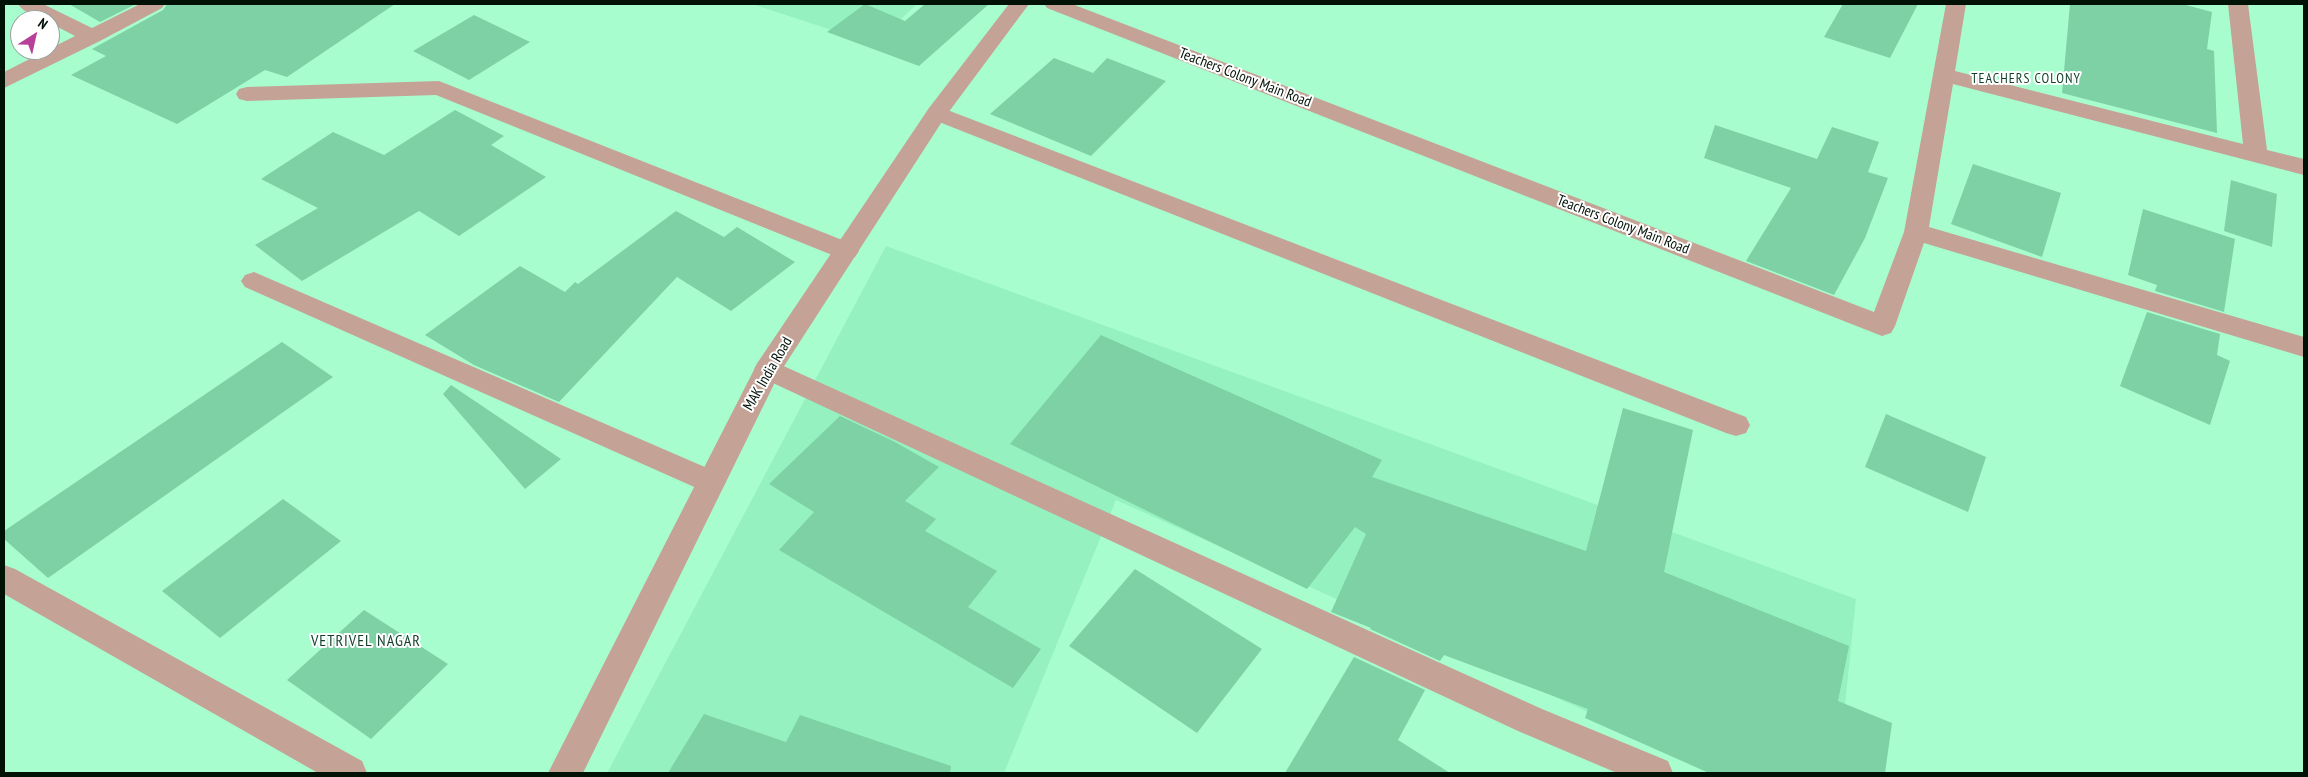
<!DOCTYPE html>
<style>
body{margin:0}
#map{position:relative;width:2308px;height:777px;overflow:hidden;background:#a8fdce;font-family:"PT Sans Narrow",sans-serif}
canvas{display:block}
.frame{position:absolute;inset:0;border:5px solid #001106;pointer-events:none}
.north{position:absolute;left:10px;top:10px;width:50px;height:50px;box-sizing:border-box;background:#fff;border:1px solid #99a09b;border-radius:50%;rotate:35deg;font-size:14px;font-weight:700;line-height:20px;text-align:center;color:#001106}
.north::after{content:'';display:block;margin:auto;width:18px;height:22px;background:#b74199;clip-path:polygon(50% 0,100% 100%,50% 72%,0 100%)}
</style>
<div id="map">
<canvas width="2308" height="777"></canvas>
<div class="frame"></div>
<div class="north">N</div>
</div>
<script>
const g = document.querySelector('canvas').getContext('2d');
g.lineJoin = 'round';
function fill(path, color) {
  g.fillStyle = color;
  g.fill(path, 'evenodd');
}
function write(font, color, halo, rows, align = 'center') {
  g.font = font + ' "PT Sans Narrow",sans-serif';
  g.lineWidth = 4;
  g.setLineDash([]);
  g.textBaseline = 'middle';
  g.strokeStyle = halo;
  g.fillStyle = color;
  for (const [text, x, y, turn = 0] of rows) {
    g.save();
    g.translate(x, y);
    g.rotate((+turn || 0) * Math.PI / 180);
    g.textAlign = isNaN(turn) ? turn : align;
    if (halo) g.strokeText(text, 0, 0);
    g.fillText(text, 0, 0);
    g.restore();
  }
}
const built = new Path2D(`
 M752 4H917L874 44Z
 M886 246 1856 599 1838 773H1724L1116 500 1004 773H607Z`);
const building = new Path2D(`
 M69 4H136L100 22Z
 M167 4H395L287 77 265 70 177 124 71 75 106 56 92 49 163 10Z
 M865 4 905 21 925 4H989L919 66 827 32Z
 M1843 4H1918L1890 58 1824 37Z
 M2070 4H2182L2212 12 2207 49 2214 51 2217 133 2062 93Z
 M474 15 530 42 469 80 413 51Z
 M1054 58 1093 73 1107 58 1166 81 1091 156 990 114Z
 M455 110 504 136 491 145 546 177 459 236 419 211 302 281 255 245 318 208 261 179 333 132 384 155Z
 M1715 125 1817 159 1832 127 1879 142 1868 172 1888 178 1865 238 1834 295 1746 261 1791 188 1704 158Z
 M1973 164 2061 193 2042 257 1951 224Z
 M2231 180 2277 194 2272 247 2224 231Z
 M2143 209 2235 239 2224 312 2155 291 2157 285 2128 275Z
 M676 211 724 237 737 227 795 262 731 311 677 277 559 402 474 365 425 335 520 266 565 292 575 282 578 284Z
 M2147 312 2220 334 2217 355 2230 361 2210 425 2120 386Z
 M1101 335 1382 460 1372 477 1586 551 1623 408 1693 430 1664 572 1849 646 1838 701 1892 723 1885 773H1709L1585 718 1588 709 1444 655 1440 661 1370 629 1371 628 1331 612 1366 534 1355 527 1307 589 1010 444Z
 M282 342 333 377 48 578 4 539V531Z
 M451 385 561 459 525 489 443 394Z
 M1886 414 1986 457 1968 512 1865 467Z
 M840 416 895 442 939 467 905 501 936 519 925 531 997 571 968 607 1041 649 1013 688 779 550 814 512 769 484Z
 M283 499 341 541 220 638 162 591Z
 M1135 569 1262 649 1197 733 1069 646Z
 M364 610 448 664 371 739 287 680Z
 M1354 657 1425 690 1398 740 1450 773H1285Z
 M704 714 786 742 800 715 951 766 950 773H668Z`);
const minor = new Path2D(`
 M18 4H43L92 28 140 4H165L162 8 100 41 4 88V72L75 36 50 23V20C40 20 23 12 18 4Z
 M1044 4H1072L1874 312 1904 232 1946 4H1966L1955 71 2243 144 2228 4H2248L2267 150 2304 159V175L1953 84 1929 227 2304 337V357L1924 243 1895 326 1891 333 1882 336 1047 8Z
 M439 81 855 245 859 251 855 257 846 260 837 257 436 95 247 101 239 99 236 94 239 89 247 87Z
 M937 106 1746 417 1750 425 1746 433 1736 436 1726 433 929 118 926 113 929 108Z
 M254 272 721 474 726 482 721 490 711 494 701 490 245 287 241 281 245 275Z
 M768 359 1542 709 1668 761 1673 773H1617L1518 731 758 376 754 369 758 362Z
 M4 565 15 569 362 761 367 773H318L4 594Z`);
const tertiary = new Path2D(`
 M1009 4H1029L945 117 779 374 583 773H548L758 362 929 108Z`);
const farNeighbourhoodnames = [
 ["TEACHERS COLONY",2026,79]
];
const streetNames = [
 ["Teachers Colony Main Road",1245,78,21],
 ["Teachers Colony Main Road",1623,225,21],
 ["MAK India Road",768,374,-60]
];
const neighbourhoodNames = [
 ["VETRIVEL NAGAR",366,641]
];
fill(built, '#95f2c0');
fill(building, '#7dd1a4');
fill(minor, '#c5a296');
fill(tertiary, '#c5a296');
g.letterSpacing = '1px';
write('14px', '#113f2a', '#fff', farNeighbourhoodnames);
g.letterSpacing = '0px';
write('15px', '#001106', '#fff', streetNames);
g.letterSpacing = '1px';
write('16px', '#113f2a', '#fff', neighbourhoodNames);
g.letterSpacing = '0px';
</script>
